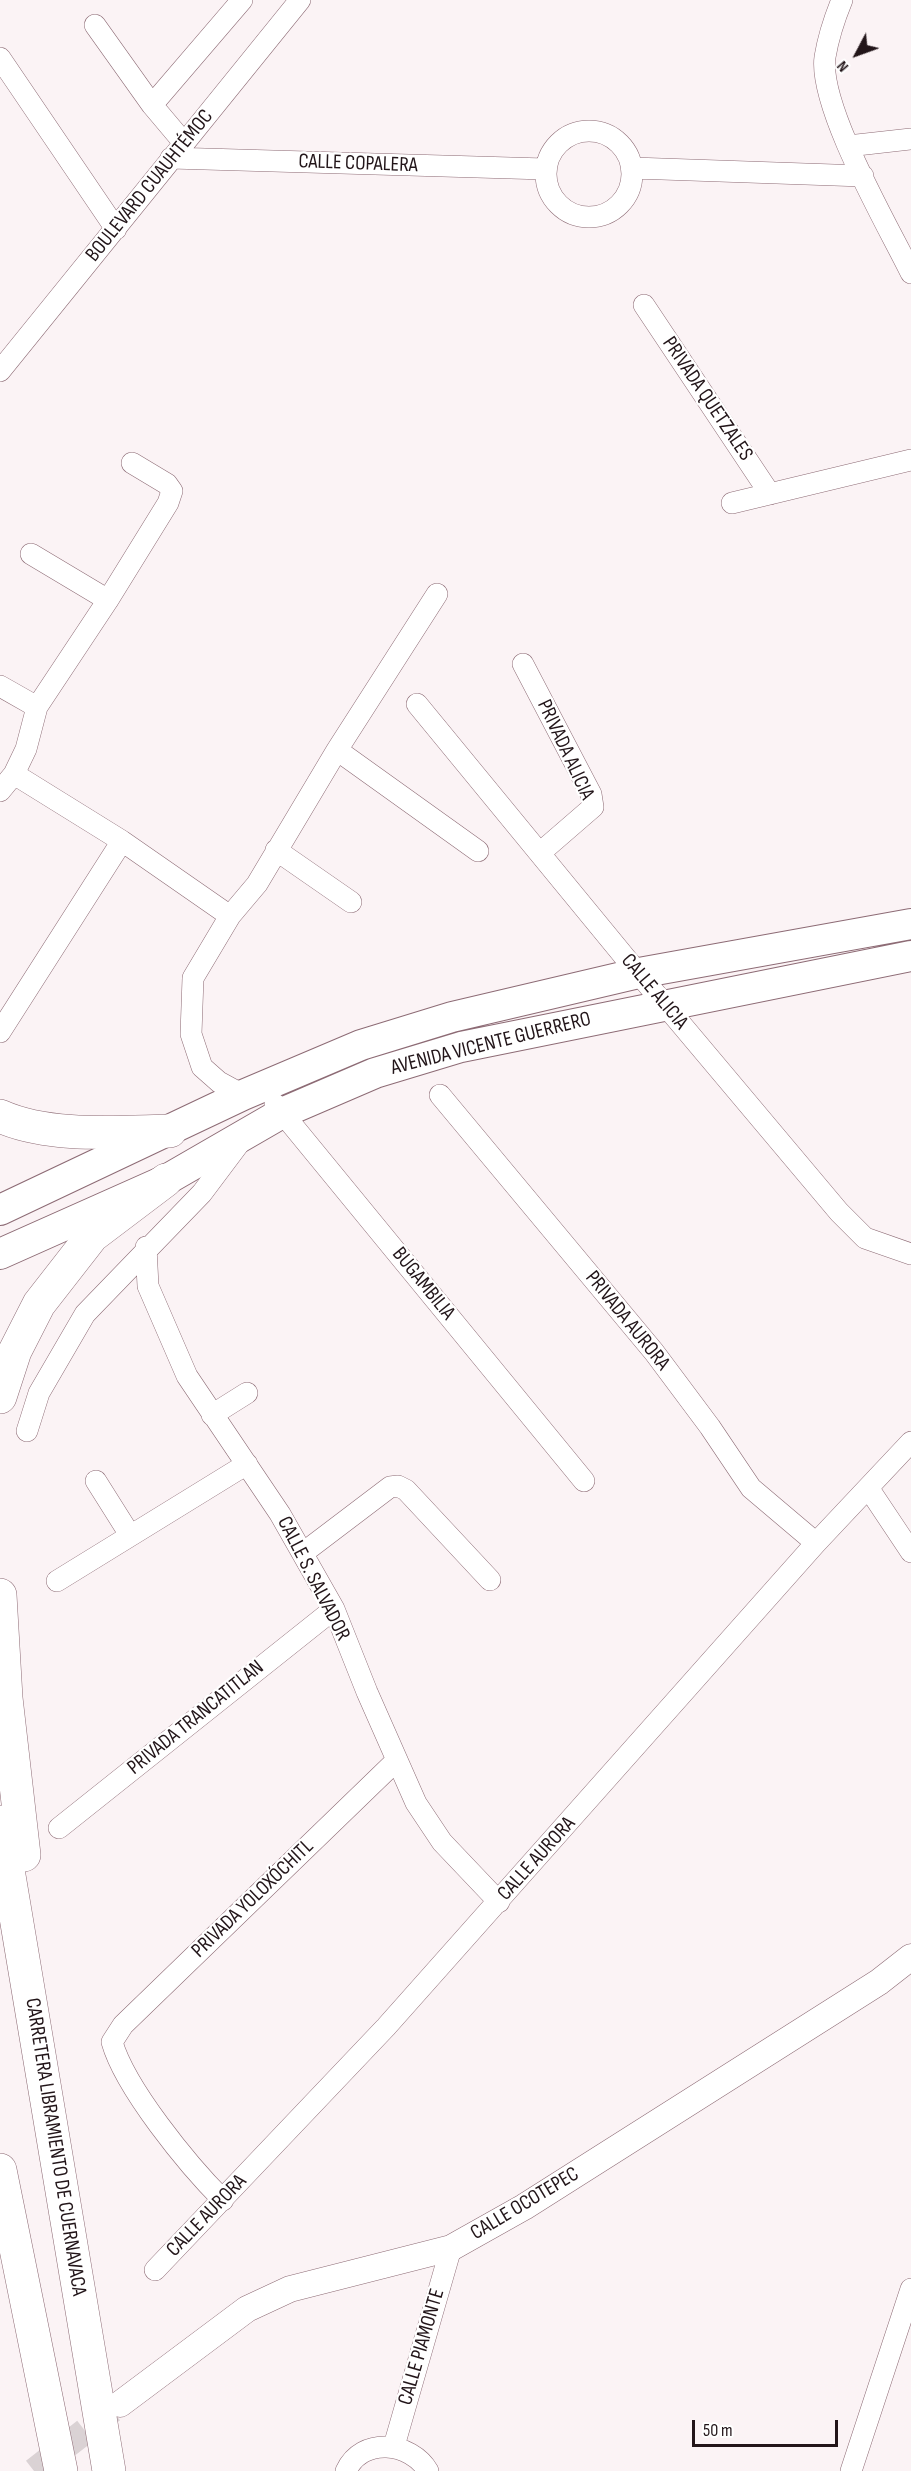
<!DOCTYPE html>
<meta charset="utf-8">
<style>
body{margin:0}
#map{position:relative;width:911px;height:2471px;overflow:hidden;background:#fbf3f5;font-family:"Sofia Sans Condensed",sans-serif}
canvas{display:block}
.north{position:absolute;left:827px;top:24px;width:60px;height:60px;-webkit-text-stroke:4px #fff;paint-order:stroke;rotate:229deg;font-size:16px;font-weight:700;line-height:24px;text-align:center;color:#221519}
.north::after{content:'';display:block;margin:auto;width:21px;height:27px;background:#221519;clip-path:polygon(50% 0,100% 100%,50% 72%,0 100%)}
.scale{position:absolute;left:692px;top:2420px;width:146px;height:27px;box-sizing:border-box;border:3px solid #221519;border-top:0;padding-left:8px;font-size:18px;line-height:21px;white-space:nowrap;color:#221519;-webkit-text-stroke:4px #fff;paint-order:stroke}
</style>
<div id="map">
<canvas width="911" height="2471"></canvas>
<div class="north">N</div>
<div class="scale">50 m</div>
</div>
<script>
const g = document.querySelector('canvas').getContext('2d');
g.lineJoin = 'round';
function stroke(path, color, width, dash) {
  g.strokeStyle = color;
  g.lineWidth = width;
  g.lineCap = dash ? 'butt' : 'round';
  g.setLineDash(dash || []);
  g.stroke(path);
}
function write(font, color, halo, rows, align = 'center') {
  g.font = font + ' "Sofia Sans Condensed",sans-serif';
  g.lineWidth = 4.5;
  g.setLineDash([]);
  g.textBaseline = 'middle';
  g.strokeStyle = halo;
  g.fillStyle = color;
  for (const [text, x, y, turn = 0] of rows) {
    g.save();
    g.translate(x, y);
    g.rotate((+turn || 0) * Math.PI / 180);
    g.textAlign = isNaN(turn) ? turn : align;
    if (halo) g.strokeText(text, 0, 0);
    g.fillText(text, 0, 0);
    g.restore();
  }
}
const tertiaryTunnel = new Path2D(`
 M34 2471 112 2410`);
const minor = new Path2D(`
 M842 0C835 17 828 39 825 57 818 106 888 226 911 273
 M95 25 152 105 184 143
 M0 58 116 229
 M152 105 242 0
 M546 174a43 43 0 1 1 86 0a43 43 0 1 1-86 0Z
 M848 146 911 139
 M171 158 545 169
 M633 168 863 176
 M644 305 770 494
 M0 371 300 0
 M732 503 911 460
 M31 554 108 600
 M523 664 591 794 593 807 541 852
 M0 686 37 707
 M417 704 628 961 839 1212 865 1238 911 1254
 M337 750 478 851
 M14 774 122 841 230 916
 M0 791 14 774 26 749 37 707 108 600 168 503 172 491 167 484 132 463
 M276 850 351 902
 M0 1032 122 841
 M243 1095 219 1082 202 1067 191 1034 193 978 230 916 257 884 337 750 437 594
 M440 1095 654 1352 710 1427 751 1488 816 1543
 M275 1104 584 1481
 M146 1247 148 1286 187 1376 280 1514 334 1609 367 1692 416 1803 442 1842 499 1902
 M212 1415 247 1393
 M27 1431 39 1393 85 1314 202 1193 241 1141
 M96 1481 130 1535
 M869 1489 911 1552
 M303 1553 390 1487 398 1486 406 1490 490 1580
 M57 1581 247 1464
 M59 1828 334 1609
 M223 2200C188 2165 125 2088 112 2042L123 2025 397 1760
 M155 2270 386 2027 816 1543 911 1442
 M394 2446 451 2248
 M346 2471C362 2436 411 2442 428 2471
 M851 2471 911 2289`);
const tertiary = new Path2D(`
 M120 2404 247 2309 290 2289 451 2248 524 2207 879 1982 911 1957`);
const secondary = new Path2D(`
 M0 1210 243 1095 361 1045 452 1017 639 973 911 924
 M0 1254 166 1180 282 1113 375 1073 461 1047 911 956`);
const trunk = new Path2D(`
 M0 1116C49 1138 117 1132 170 1131
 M0 1397 15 1351 39 1304 92 1236 166 1180
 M0 1595 6 1698 24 1855
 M0 1822 109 2471
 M0 2170 61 2471`);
const streetNames = [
 ["CALLE COPALERA",358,164,2],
 ["BOULEVARD CUAUHTÉMOC",150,186,-51],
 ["PRIVADA QUETZALES",707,399,56],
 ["PRIVADA ALICIA",565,750,65],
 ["CALLE ALICIA",654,992,50],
 ["AVENIDA VICENTE GUERRERO",491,1044,-14],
 ["BUGAMBILIA",423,1284,51],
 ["PRIVADA AURORA",627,1321,51],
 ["CALLE S. SALVADOR",313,1579,63],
 ["PRIVADA TRANCATITLAN",196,1718,-39],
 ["CALLE AURORA",537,1859,-48],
 ["PRIVADA YOLOXÓCHITL",253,1899,-44],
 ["CARRETERA LIBRAMIENTO DE CUERNAVACA",55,2147,81],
 ["CALLE OCOTEPEC",525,2204,-31],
 ["CALLE AURORA",207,2216,-46],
 ["CALLE PIAMONTE",422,2347,-74]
];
stroke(tertiaryTunnel, '#dad2d4', 26, [26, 13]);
stroke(minor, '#8d6b75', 22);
stroke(tertiary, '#8d6b75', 27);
stroke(secondary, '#8d6b75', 32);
stroke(trunk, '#8d6b75', 34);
stroke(minor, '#fff', 21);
stroke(tertiary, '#fff', 26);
stroke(secondary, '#fff', 30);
stroke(trunk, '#fff', 33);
write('21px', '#221519', '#fff', streetNames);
</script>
